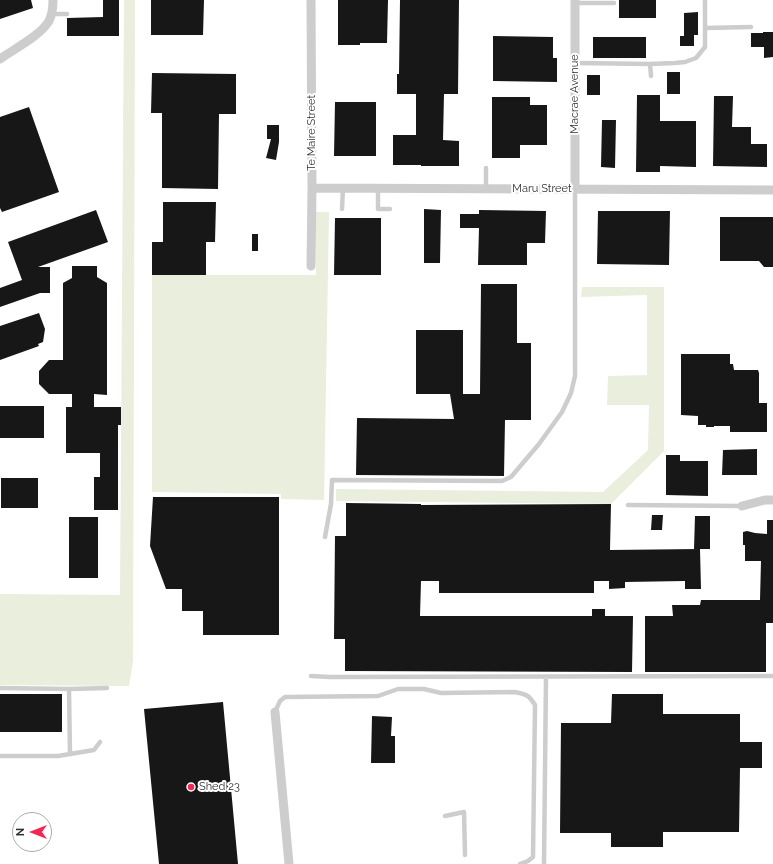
<!DOCTYPE html>
<style>
body{margin:0}
#map{position:relative;width:773px;height:864px;overflow:hidden;background:#fff;font-family:Raleway,sans-serif}
canvas{display:block}
.north{position:absolute;left:12px;top:812px;width:40px;height:40px;box-sizing:border-box;background:#fff;border:1px solid #acacac;border-radius:50%;rotate:270deg;font-size:11px;font-weight:700;line-height:16px;text-align:center;color:#303030}
.north::after{content:'';display:block;margin:auto;width:14px;height:18px;background:#f22753;clip-path:polygon(50% 0,100% 100%,50% 72%,0 100%)}
</style>
<div id="map">
<canvas width="773" height="864"></canvas>
<div class="north">N</div>
</div>
<script>
const g = document.querySelector('canvas').getContext('2d');
g.lineJoin = 'round';
function fill(path, color) {
  g.fillStyle = color;
  g.fill(path, 'evenodd');
}
function stroke(path, color, width, dash) {
  g.strokeStyle = color;
  g.lineWidth = width;
  g.lineCap = dash ? 'butt' : 'round';
  g.setLineDash(dash || []);
  g.stroke(path);
}
function write(font, color, halo, rows, align = 'center') {
  g.font = font + ' Raleway,sans-serif';
  g.lineWidth = 4;
  g.setLineDash([]);
  g.textBaseline = 'middle';
  g.strokeStyle = halo;
  g.fillStyle = color;
  for (const [text, x, y, turn = 0] of rows) {
    g.save();
    g.translate(x, y);
    g.rotate((+turn || 0) * Math.PI / 180);
    g.textAlign = isNaN(turn) ? turn : align;
    if (halo) g.strokeText(text, 0, 0);
    g.fillText(text, 0, 0);
    g.restore();
  }
}
const green = new Path2D(`
 M124 0H135L133 661 129 686 0 685V594L120 595Z
 M316 212H329L324 500 281 499V494L152 492V275H316Z
 M582 287H664V451L611 504 336 501V489L603 492 648 450 649 405H607L608 376 647 375V295L581 297Z`);
const building = new Path2D(`
 M0 0H31L33 8 0 19Z
 M103 0H119V36H67V18L103 17Z
 M151 0H204L203 35H151Z
 M338 0H388L387 43H360V45H338Z
 M400 0H459L458 94H444L443 140 459 141V166H421V165H393V135H416V94H397V74H399Z
 M619 0H656V18H619Z
 M698 12V35H694V46H680V36H684V13Z
 M763 32H773V57L764 58V47H751V33H763Z
 M493 36 553 37V58H557V82L493 81Z
 M593 37H646V58H593Z
 M667 72H680V94H667Z
 M152 73 236 74V114H219L218 189 162 188V113H151Z
 M587 75H600V95H587Z
 M637 95H660V121H696V167L660 166V172H636Z
 M714 96H733L732 127H751V144H767V167L713 166Z
 M492 97H530V105H547V145H520V158H492Z
 M335 102H376V156H334Z
 M29 107 59 192 2 212 0 208V117Z
 M602 120H616L615 168 601 167Z
 M267 125H279V142L276 160 266 158 271 139H267Z
 M163 202H216L215 242H206V275H152V242H163Z
 M424 209 441 210 440 263H424Z
 M96 210 108 242 38 267H50V293H40L0 307V288L22 280 8 242Z
 M479 210 546 211 545 243H527V265H478L479 228H460V214H479Z
 M598 211H670L669 265 597 264Z
 M720 217H773V267H764L759 261H720Z
 M335 218H381V275H334Z
 M252 234H258V251H252Z
 M72 266H97V277L107 283V395L94 394V407H121V425H118V510H94V477H100V453H66V407H72V394H49L39 384V371L49 360H63V283L72 278Z
 M481 284H517V343H531V420H505L504 476 356 475 357 418 454 419 450 394H416V330H463V394H480Z
 M39 313 45 329 43 342 38 344 39 346 0 360V326Z
 M681 354H730V364H733L734 370H758L759 373V403H767V432H730V426H714V427H706V425H698V416L681 415Z
 M0 406H44V438H0Z
 M757 449V475H722L723 450Z
 M666 455H680V461H708V496L666 495Z
 M1 478H38V508H1Z
 M153 497H279V635H203V611H182V589H166L150 546Z
 M346 503 421 504V505L611 504 610 550 700 549 701 589H685V581L625 582V588L609 589V581H594V593H439V581H421L420 616H592V609H605V616H633L632 672 345 671V639H334L335 536H346Z
 M652 515H663L662 530H651Z
 M695 516H710V549H694Z
 M69 517H98V578H69Z
 M767 520H773V623H766V672H645V616H673L672 605H700L701 600H760L761 561H745V545H743V532L747 531 755 533 767 534Z
 M0 694H62V732H0Z
 M612 694H663V714H740V742H762V768H740L739 832H663V847H611V833H560L561 723H611Z
 M223 702 238 864H159L144 709Z
 M372 716 392 717 391 736H395V763H371Z`);
const lane = new Path2D(`
 M575 3H614
 M52 14H67
 M705 28 751 27
 M576 63 650 64 675 63 685 62 696 58 705 47V0
 M650 64 651 76
 M486 168V188
 M378 188V209H390
 M342 209 343 188
 M628 505 742 506
 M325 537 331 504 332 480 502 481 511 477 539 444 562 412 571 393 575 376V189
 M311 676 330 677 773 676
 M0 688 69 689 107 688
 M69 689 70 754
 M275 712 280 701 285 697 378 696 398 689H424L441 693 514 692C526 694 529 695 535 705L533 857 528 861 520 864
 M0 756H58L94 750 100 742
 M445 816 464 812 465 855
 M544 864 546 677`);
const street = new Path2D(`
 M0 59C14 49 40 36 49 21 52 15 53 7 53 0
 M312 188 773 190
 M575 189V0
 M311 266 312 188 311 0
 M742 506 765 500H773
 M275 712 289 864`);
const markers = [
 [191,787,4,"#f22753"]
];
const streetNames = [
 ["Macrae Avenue",575,94,-90],
 ["Te Maire Street",312,133,-90],
 ["Maru Street",542,189]
];
const poiNames = [
 ["Shed 23",199,787]
];
fill(green, '#e9eedd');
fill(building, '#171717');
stroke(lane, '#cdcdcd', 4.5);
stroke(street, '#cdcdcd', 9);
for (const [x, y, r, color] of markers) {
  const dot = new Path2D();
  dot.arc(x, y, r, 0, 2 * Math.PI);
  g.fillStyle = color;
  g.fill(dot);
  stroke(dot, '#fff', 1.5);
}
write('11px', '#303030', '#fff', streetNames);
write('11px', '#303030', '#fff', poiNames, 'left');
</script>
